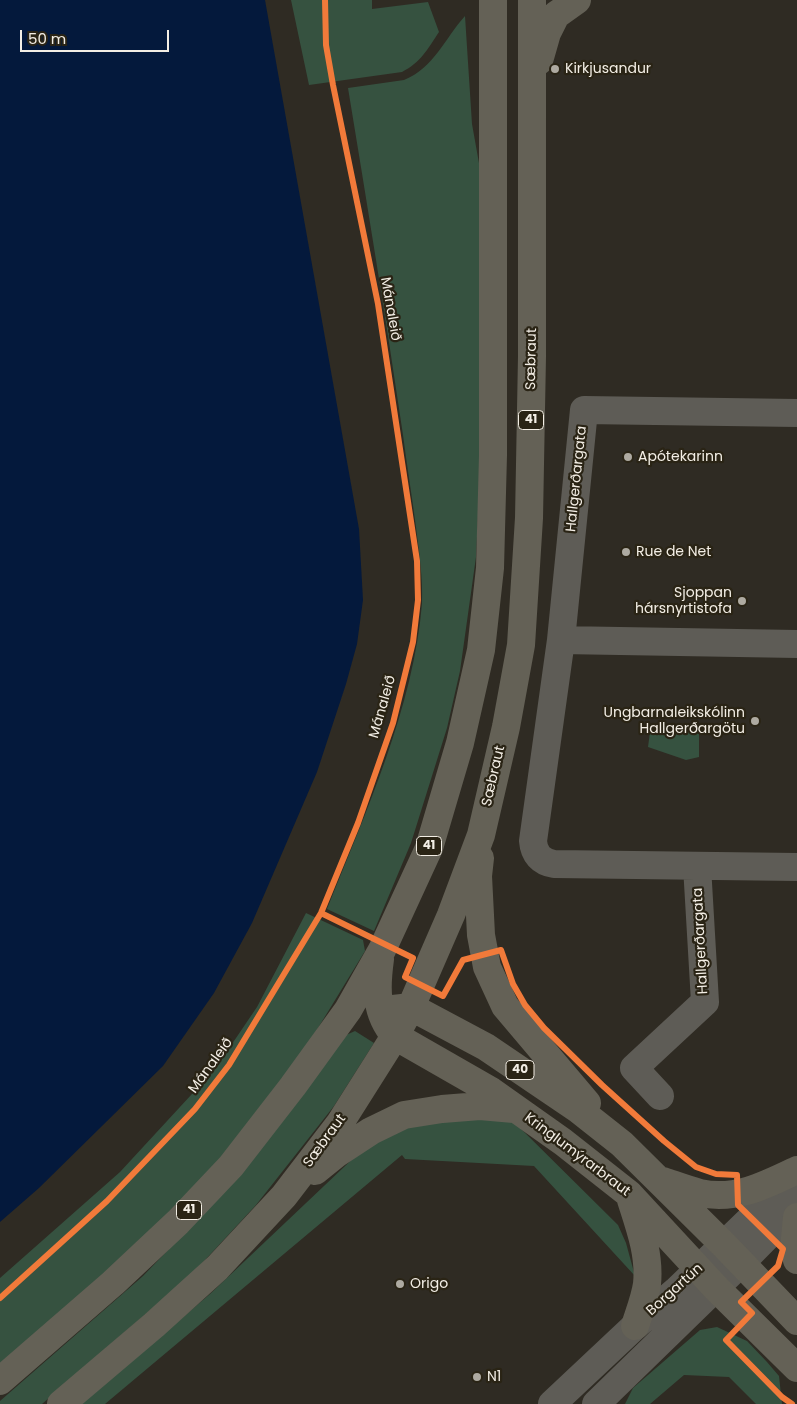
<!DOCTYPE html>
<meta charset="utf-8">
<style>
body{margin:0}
#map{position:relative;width:797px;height:1404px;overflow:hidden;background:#2f2b23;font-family:Poppins,sans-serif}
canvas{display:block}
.scale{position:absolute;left:20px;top:30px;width:149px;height:22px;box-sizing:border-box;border:2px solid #f3eee5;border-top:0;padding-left:6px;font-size:15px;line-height:18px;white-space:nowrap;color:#f3eee5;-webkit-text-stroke:4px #2a2415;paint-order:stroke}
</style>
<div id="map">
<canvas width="797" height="1404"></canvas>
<div class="scale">50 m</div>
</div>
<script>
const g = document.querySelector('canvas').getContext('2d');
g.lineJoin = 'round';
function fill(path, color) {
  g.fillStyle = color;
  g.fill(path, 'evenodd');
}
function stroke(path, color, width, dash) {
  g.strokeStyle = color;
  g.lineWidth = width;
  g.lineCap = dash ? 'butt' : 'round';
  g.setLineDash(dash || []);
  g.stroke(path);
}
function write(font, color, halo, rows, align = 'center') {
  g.font = font + ' Poppins,sans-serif';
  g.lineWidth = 4.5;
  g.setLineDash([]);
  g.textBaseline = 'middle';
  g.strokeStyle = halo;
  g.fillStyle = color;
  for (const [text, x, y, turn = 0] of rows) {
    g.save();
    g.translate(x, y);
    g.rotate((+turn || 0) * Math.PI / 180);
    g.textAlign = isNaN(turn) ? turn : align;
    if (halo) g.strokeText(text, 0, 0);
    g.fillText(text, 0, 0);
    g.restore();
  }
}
const green = new Path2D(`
 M291 0H372V9L428 2 439 32C427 50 421 62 402 72L309 85Z
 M465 16 472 124 482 180 481 454 476 557 460 671 447 728 411 843 374 931 327 909C365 814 414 706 422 603 423 578 419 552 416 527 412 497 407 466 403 435 386 319 367 204 348 88L404 80C434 68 445 38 465 16Z
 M699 731V757L686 760 648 747 650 732Z
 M306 913 363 940 365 951 293 1069 229 1153 160 1227 0 1368V1278L120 1172 215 1069 257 1007Z
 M355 1031 374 1043 334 1106 256 1205 193 1273 42 1404H0V1401L143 1276 226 1190 344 1036Z
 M507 1115 618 1225 626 1243 635 1276 534 1166 405 1159 402 1155 105 1404H81L210 1294 363 1149 414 1124Z
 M717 1327 747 1341 767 1362 779 1376 782 1404H756L729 1377 684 1375 650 1404H625L633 1388 700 1330Z`);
const water = new Path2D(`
 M0 0H265L359 529 363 600 357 644 346 684 317 772 252 923 214 993 163 1066 39 1188 0 1222Z`);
const minor = new Path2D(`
 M797 413 584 410 561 640 533 841C534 854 541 862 554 864L797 867
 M561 640 797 644
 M660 1096 634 1068 705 1002 697 866
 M552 1404 635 1326 676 1291 797 1174
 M596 1404 741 1263 797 1206`);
const major = new Path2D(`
 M539 61 547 33 556 15 577 0
 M480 858 478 876 481 935 487 967 505 1006 587 1103
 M380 959C376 988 375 1013 395 1036L491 1091 563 1142 629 1194 716 1288 797 1368
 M393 1009 411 1007 486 1047 579 1110 622 1144 724 1245 797 1321
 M315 1171 336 1154 371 1131 404 1115 442 1109 480 1106 514 1109
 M663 1181C675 1185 688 1190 700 1193 735 1201 766 1185 797 1170
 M631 1200C640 1228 650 1255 647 1284 645 1298 639 1313 635 1326
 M797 1217 794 1249 797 1260
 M0 1381 113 1283 178 1222 231 1166 293 1086 348 1010 382 950 429 848 460 743 481 650 490 568 493 455V0
 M61 1404 154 1325 217 1268 284 1196 340 1123 395 1036 411 1007 451 915 481 835 506 727 521 645 529 518 532 356V0`);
const cycleway = new Path2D(`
 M321 913 413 958 405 977 443 996 463 960 501 950 513 984 525 1005 544 1028 602 1085 664 1141 696 1167 716 1174 737 1175 738 1205 783 1249 778 1266 741 1302 752 1313 726 1340 782 1397 792 1404
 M0 1298 107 1201 195 1109 229 1065 321 913 358 823 393 723 413 642 418 600 417 561 378 304 333 85 326 45 325 0`);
const markers = [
 [555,69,5,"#aeaaa1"],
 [628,457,5,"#aeaaa1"],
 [626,552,5,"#aeaaa1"],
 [742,601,5,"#aeaaa1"],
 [755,721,5,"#aeaaa1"],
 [400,1284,5,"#aeaaa1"],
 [477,1377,5,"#aeaaa1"]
];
const shields = [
 [531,420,25],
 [429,846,25],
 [520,1070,28],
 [189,1210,25]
];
const shieldNames = [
 ["41",531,420],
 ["41",429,846],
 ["40",520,1070],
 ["41",189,1210]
];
const poiNames = [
 ["Kirkjusandur",565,69],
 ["Apótekarinn",638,457],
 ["Rue de Net",636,552],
 ["Sjoppan",732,593,"right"],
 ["hársnyrtistofa",732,609,"right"],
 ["Ungbarnaleikskólinn",745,713,"right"],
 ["Hallgerðargötu",745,729,"right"],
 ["Origo",410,1284],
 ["N1",487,1377]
];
const streetNames = [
 ["Mánaleið",390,309,80],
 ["Sæbraut",532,359,-89],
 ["Hallgerðargata",577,479,-84],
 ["Mánaleið",383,707,-74],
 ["Sæbraut",494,776,-77],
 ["Hallgerðargata",701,941,-93],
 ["Mánaleið",211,1066,-54],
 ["Sæbraut",325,1141,-54],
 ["Kringlumýrarbraut",577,1155,37],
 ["Borgartún",675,1290,-42]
];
fill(green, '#365240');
fill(water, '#04193c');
stroke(minor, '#5e5c56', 28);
stroke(major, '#646156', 28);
stroke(cycleway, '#f17a3a', 6);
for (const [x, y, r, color] of markers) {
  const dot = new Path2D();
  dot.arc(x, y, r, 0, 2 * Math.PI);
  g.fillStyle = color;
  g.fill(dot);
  stroke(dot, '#2a2415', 2);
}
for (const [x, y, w] of shields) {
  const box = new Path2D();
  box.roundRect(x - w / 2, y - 9.5, w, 19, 4);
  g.fillStyle = '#2a2415';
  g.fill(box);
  stroke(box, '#f3eee5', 1);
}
write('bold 12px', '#f3eee5', null, shieldNames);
write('14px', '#f3eee5', '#2a2415', poiNames, 'left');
write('14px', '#f3eee5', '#2a2415', streetNames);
</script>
